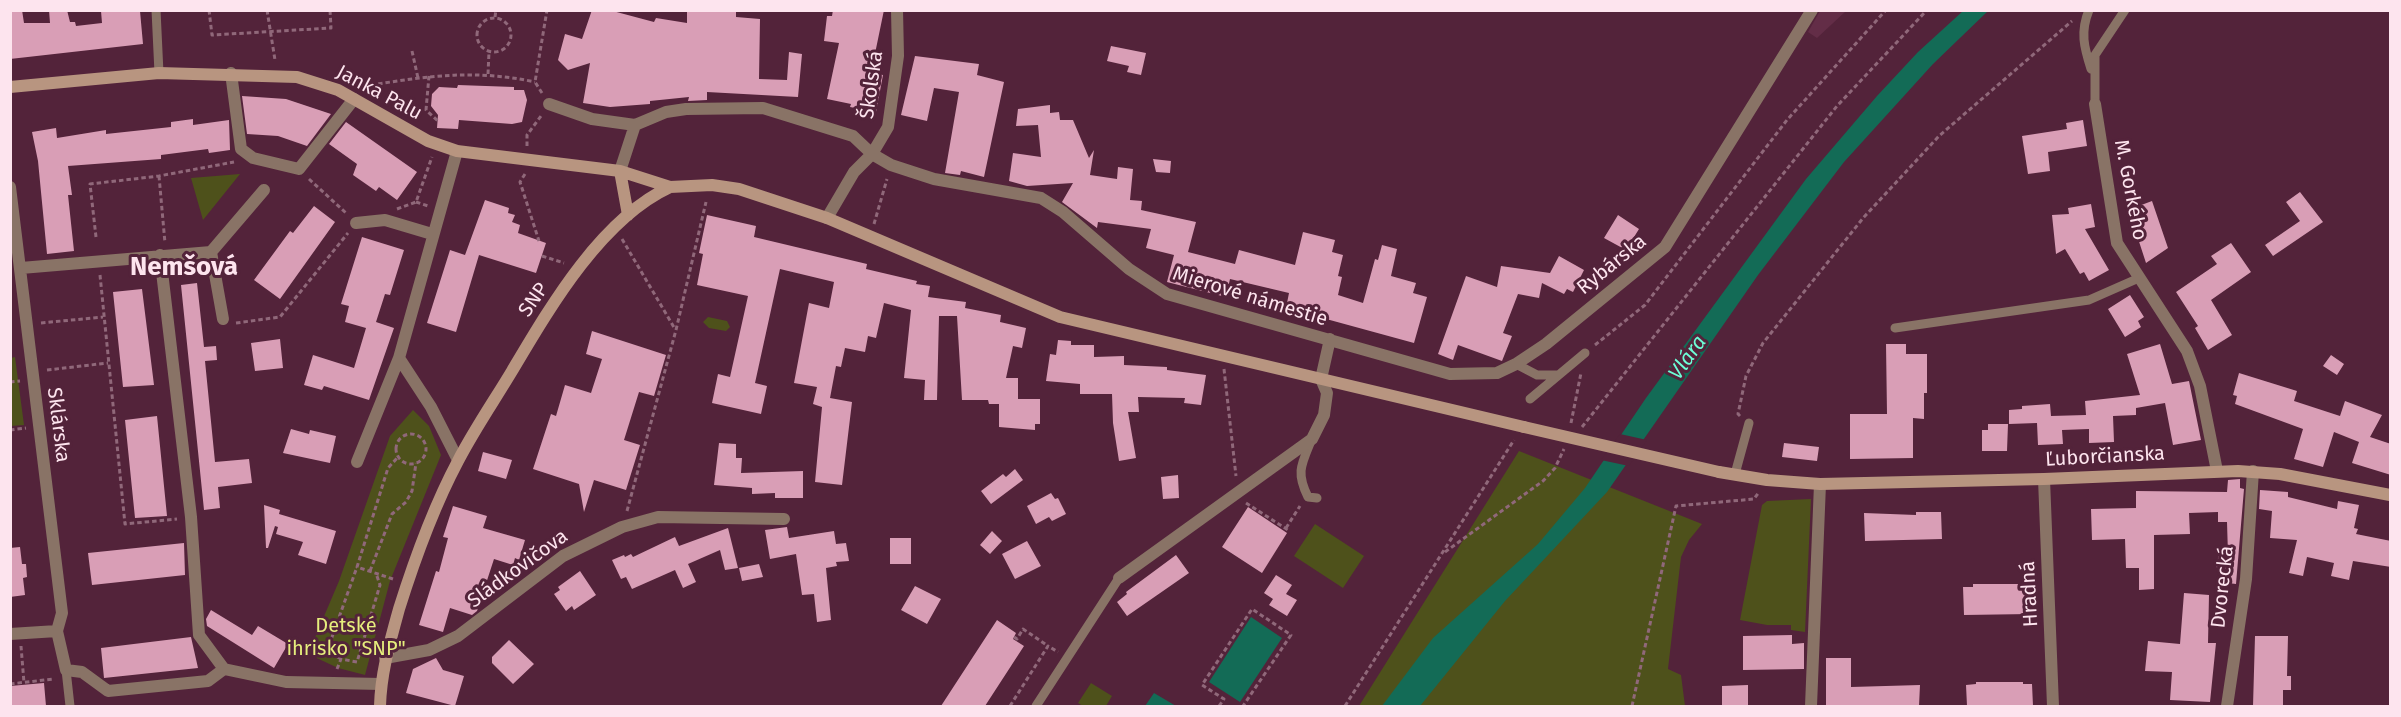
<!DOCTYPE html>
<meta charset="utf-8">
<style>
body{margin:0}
#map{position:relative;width:2401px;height:717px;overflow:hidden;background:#53233a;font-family:"Fira Sans",sans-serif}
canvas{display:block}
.frame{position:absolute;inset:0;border:12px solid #fde4ee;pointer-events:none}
</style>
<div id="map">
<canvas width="2401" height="717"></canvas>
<div class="frame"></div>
</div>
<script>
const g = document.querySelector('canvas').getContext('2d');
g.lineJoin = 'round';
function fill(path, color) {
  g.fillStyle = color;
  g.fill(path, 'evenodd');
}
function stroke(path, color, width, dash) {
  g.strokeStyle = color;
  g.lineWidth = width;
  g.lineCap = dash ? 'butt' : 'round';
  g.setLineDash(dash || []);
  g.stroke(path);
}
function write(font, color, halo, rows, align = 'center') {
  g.font = font + ' "Fira Sans",sans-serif';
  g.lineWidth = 6;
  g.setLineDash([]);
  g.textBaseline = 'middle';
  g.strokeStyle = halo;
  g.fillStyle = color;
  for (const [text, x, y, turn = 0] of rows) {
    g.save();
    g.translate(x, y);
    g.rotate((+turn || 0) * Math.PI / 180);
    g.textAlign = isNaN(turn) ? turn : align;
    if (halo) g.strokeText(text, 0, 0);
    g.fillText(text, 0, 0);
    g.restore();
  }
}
const built = new Path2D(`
 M1820 11H1846L1817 38 1808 32Z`);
const green = new Path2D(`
 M240 174 203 220 191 178Z
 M708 317 727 321 730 327 726 331 709 328 703 322Z
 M15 357 24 425 11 426V358Z
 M413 410 429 426 441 455 390 581 365 675 338 668 308 654 339 581 390 436Z
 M1519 451 1702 524 1689 540 1681 557 1668 669 1681 675 1685 706H1359Z
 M1811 499 1805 632 1791 630V625H1767L1740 620 1762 505 1767 501Z
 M1315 524 1364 556 1343 588 1294 556Z
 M1091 683 1112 696 1106 706H1083L1078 703Z`);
const water = new Path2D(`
 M1963 11H1988L1933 64 1844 162 1758 275 1607 492 1505 601 1420 706H1382L1433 638 1538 544 1585 488 1646 398 1806 179 1877 96 1918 52Z
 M1251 617 1282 638 1240 702 1209 682Z
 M1154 693 1176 706H1145Z`);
const pier = new Path2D(`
 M1620 434 1647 440 1629 466 1601 460Z`);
const building = new Path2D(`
 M10 10H22L24 23H50L49 10H67L70 22H75L76 26 102 23 101 11H140L143 44 10 59Z
 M592 10H609L654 22 656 18 687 23V10H736V17L760 19 759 79 787 80 789 52 802 54 798 97 707 92V100L688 101 689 97 650 101V104L610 107 583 103 590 63 568 70 558 60 565 34 582 39Z
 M833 10H884L871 73 883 75 876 112 850 107 851 104 827 99 839 43 824 41 827 16H832Z
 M1111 46 1146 53 1141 75 1127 72 1129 66 1107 61Z
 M915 56 979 64 977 75 1004 82 984 177 961 171 960 175 945 173 959 92 934 88 927 121 901 115Z
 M458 85 514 87V90H524L527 100 522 122 512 124 459 120 458 129 437 128 438 115 431 106 432 94 439 87 457 88Z
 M242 96 286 99 331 114 307 146 278 136 247 134Z
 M1050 105V113L1059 112 1060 120H1073L1089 158 1094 150 1090 175 1117 179 1118 167 1133 169 1130 200 1142 201 1141 210 1196 222 1188 252 1235 264 1239 250 1295 265 1303 232 1335 240 1332 252 1343 255 1338 276 1342 277 1338 295 1363 303 1375 259 1378 260 1382 245 1397 249 1391 276 1416 283 1413 293 1427 297 1414 343 1286 308 1289 293 1230 279 1226 297 1167 282 1174 255 1146 248 1151 229 1098 222 1097 228 1062 202 1073 183 1027 186 1009 181 1013 153 1041 157 1038 125 1016 126 1018 109Z
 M193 119V125L229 120 230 150 209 153 208 149 161 155V159L68 166 72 195H68L74 251 47 254 38 161 32 132 56 128 57 138 106 130V134L171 127V122Z
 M2083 120 2087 146 2048 152 2050 171 2028 174 2022 136 2067 129 2066 123Z
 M346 122 417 172 397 200 379 187 376 191 353 175 357 164 329 144Z
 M1153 159 1171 161 1170 173 1156 172Z
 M2300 192 2323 222 2273 256 2265 245 2300 221 2286 202Z
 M485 200 509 208 508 213 515 215 512 222 520 225 518 233 546 243 536 273 479 255 456 332 427 323 450 250 465 255Z
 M2152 201 2168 248 2146 263 2130 214 2138 212 2136 207Z
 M2091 204 2095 227 2085 229 2109 270 2089 281 2084 272 2080 274 2065 249 2056 254 2052 215 2069 214 2068 208Z
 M314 206 335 222 280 299 254 280 290 231 293 233Z
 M707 215 756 226 754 237 867 264 866 269 917 281 916 284 930 286 928 297 966 302 965 308 1001 315 1000 322 1026 328 1022 348 1013 346 1006 378H1018V399H1040V424H1035V430L999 427V404H989L988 400H962L957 316H939L937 400H924L925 380 904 378 911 310 884 303 876 338 868 336 865 352 845 348 841 367 836 366 830 398 852 402 842 485 815 482 822 407 813 404 817 387 794 383 809 303 829 308 834 282 780 269 755 383 767 386 761 414 712 403 718 374 730 377 748 296 697 285 703 254 699 253Z
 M1618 215 1639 229 1626 250 1604 238Z
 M362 237 404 250 390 295 385 294 376 322 394 328 369 400 324 386 322 390 304 385 313 355 354 368 366 328 345 322 349 306 341 304Z
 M2231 243 2251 272 2211 300 2232 335 2208 350 2195 328 2198 326 2176 292 2217 264 2211 256Z
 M1559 256 1584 270 1573 292 1567 289 1564 294 1542 283 1539 298 1518 294 1503 333 1512 336 1502 361 1458 345 1453 360 1438 354 1466 276 1497 287 1501 266 1550 273Z
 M197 283 204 347 216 346 217 360 205 361 215 462 249 459 252 483 218 487 220 508 204 510 181 285Z
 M142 289 154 385 123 387 113 292Z
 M2130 295 2144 317 2138 321 2141 327 2125 337 2108 309Z
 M592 331 666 355 654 396 639 392 624 440 640 445 626 490 594 480 584 512 579 484 533 469 551 414 556 416 565 385 591 393 602 359 586 354Z
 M280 339 283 368 255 371 251 343Z
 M1058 340 1071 341V345H1094V357L1124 356V365L1167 367V370L1206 375 1201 405 1184 403 1185 398 1138 397 1139 412H1128L1136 458 1119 461 1113 423 1112 394H1080V384L1046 381 1050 354 1056 355Z
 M1886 344H1906V354H1927V393H1924V419L1913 418V458L1850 459V414H1887Z
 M2160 344 2172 384 2189 381 2201 440 2173 445 2165 403 2136 408V415L2113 416 2114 442 2089 443V429L2062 430 2063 444 2038 445 2037 423 2009 424V410L2022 409V406L2050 404 2051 416 2086 415 2085 401 2140 395 2127 354Z
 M2331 355 2344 364 2337 375 2323 366Z
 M2239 373 2297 391 2294 401 2340 416 2345 401 2382 415 2370 437 2391 444V475L2352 463 2359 442 2334 432 2323 467 2294 459 2303 429 2235 404 2237 396 2233 395Z
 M157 416 167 516 135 518 125 420Z
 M1988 424H2008L2007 451H1982V430H1988Z
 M291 429 309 434 310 430 336 436 330 463 283 453Z
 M719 443 736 444V458H742L741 473 803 471V498H775V493L752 494V488L714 485Z
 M1784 443 1819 447 1817 461 1782 457Z
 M483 452 512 460 506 479 478 471Z
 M1015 469 1023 480 991 504 981 491 1003 474 1006 477Z
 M1178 475 1179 498 1163 499 1161 477Z
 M2240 479V488L2244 489 2236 584 2228 583V569L2216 567 2219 554 2228 555 2227 522H2218V512L2189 513 2190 534 2154 535V589L2139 590V568H2126L2125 539 2092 540 2091 509 2136 508V491L2227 492 2228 480Z
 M2260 490 2288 492V497L2337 509 2338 501 2359 505 2354 528 2358 529 2356 534 2391 541V567L2353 561 2349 580 2331 576 2334 563 2307 557 2303 576 2289 573 2297 540 2270 538 2272 511 2259 509Z
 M1051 493 1055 499 1058 498 1066 514 1052 521 1049 517 1036 524 1027 506Z
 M264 505 280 510 279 514 336 531 326 564 298 555 303 542 276 534 278 527 275 526 268 548H266Z
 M453 506 487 516 483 528 525 540 519 560 515 558 513 565 494 559 477 611 472 615 450 608 443 632 419 625 436 571 439 572 448 538 443 537Z
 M1248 507 1287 533 1262 573 1222 547Z
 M1916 512H1941L1942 539 1865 541 1864 513 1916 515Z
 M787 527 789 538 834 531 836 544 846 543 849 561 836 562 837 566 826 568 831 620 817 622 814 594 802 595 796 554 770 559 765 530Z
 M728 528 738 568 725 570 720 550 688 564 696 582 683 588 675 570 632 589 626 577 621 579 612 560 624 555 625 557 631 554 633 557 675 537 679 546Z
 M992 531 1002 541 990 554 980 545Z
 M890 538H911V564H890Z
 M1027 541 1041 566 1015 579 1002 554Z
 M184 543 185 575 92 585 88 553Z
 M20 547 22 564H26L27 577 23 578 25 595 10 597V548Z
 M1176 555 1189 573 1127 616 1117 602 1127 594 1126 592Z
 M759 564 763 577 742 581 739 568Z
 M580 571 596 595 574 610 572 606 566 611 554 594 560 590 558 587Z
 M1276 575 1292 585 1286 594 1297 600 1287 616 1269 605 1273 599 1264 593Z
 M1973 584H2020V586H2030V614L1964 615 1963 587H1973Z
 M915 586 941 599 927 624 901 610Z
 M2184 593 2209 595 2208 643H2216L2210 702 2170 700 2172 672 2145 671 2148 641 2180 644Z
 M211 610 252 635 258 626 288 644 274 668 207 626 206 619Z
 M997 620 1016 633 1013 639 1024 646 985 706H941Z
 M1792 635V644L1804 643V669L1743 670V636Z
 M2255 636H2288L2287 676H2291V690H2283V706H2253Z
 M191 637 198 668 104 678 101 648Z
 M509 640 534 664 513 684 492 663V657Z
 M436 658 443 670 464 676 455 706 406 693 413 669Z
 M1826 658H1851V687L1920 685 1919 706H1826Z
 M1976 682H2023V684H2032L2033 706H1967L1966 685 1976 684Z
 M44 683 46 706H10V686Z
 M1748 685V706H1722V686Z`);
const path = new Path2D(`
 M209 10 212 35 331 28 330 10
 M267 10 275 60
 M495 17 496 10
 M477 35a17 17 0 1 1 34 0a17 17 0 1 1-34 0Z
 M412 51 418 78
 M488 74 489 52
 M429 76 426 110 438 121
 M364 88 366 86C426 76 475 69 535 82
 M542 93 535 82 547 10
 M527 146V135L541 116
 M525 174 520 182 539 241
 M159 176 165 243
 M309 179 346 213
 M416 202 428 206
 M397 209 416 202 432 157
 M874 224 887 179
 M96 237 90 184 159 176 234 162
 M622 239 675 329
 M542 256 564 263
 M100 275 125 524 177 519
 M41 323 103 317
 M236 323 280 317 348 233
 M1595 345 1645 305 1787 120 1886 10
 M1224 369 1236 476
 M47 370 108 363
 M10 382 20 381
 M1740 416 1738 414 1746 376 1763 343 1864 217 1939 136 2072 21
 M1571 423 1581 373
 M1582 427 1837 106 1927 10
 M10 430 26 428
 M396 449a15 15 0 1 1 30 0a15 15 0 1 1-30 0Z
 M1246 503 1288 530
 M627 511 676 330 706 202
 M1286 528 1300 506
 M1445 552 1543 481 1555 468 1564 449
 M370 571 392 514 406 502 412 491 416 463
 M393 579 357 567 388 468 399 456
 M1014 637 1017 639 1023 629 1048 646
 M21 646 24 683
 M341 659 327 651 357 567
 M337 669 341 659 357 662 380 585 376 573
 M10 684 53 679
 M1010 706 1048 646 1058 652
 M1219 706 1224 699 1202 685 1252 609 1291 635 1243 706
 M1345 706 1514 440
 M1632 706 1676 506 1754 499 1759 492`);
const lane = new Path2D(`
 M156 10 159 73
 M2089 10C2080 32 2084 47 2091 69
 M2095 104V55L2125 10
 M1895 328 2089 300 2139 278
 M1516 364 1537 375H1558
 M1530 399 1585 353
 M1311 441C1301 465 1296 473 1308 497L1317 498
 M1735 474 1749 423
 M66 670 70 706
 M1036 706 1119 578`);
const street = new Path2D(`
 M231 73 241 149 253 158 299 169 354 99
 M549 104 592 119 635 125 666 112 686 109 763 108 853 136 872 154 891 165 934 179 1041 198 1063 212 1129 269 1167 294 1450 374 1497 373 1516 364 1546 344 1665 247 1812 10
 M2095 104 2117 243 2187 351 2200 386 2217 471
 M620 171 635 125
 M10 187 62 613 57 631
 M827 218 854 172 872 154 888 127 898 56 897 10
 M356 223 385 220 432 234
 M211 252 223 319
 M160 255 191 517 199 635 224 669
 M21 268 211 252 264 190
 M399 358 431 407 458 460
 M357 462 399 358 457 151
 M2044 479 2053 706
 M1119 578 1312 439 1324 415 1327 393 1321 379 1330 339
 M57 631 66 670 82 672 108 691 208 681 224 669 286 682 381 684
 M10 634 57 631
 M385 658 429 650 458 636 563 556 622 527 658 517 784 519
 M1811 706 1820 484
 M2227 706 2246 579 2253 471`);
const secondary = new Path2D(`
 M10 87 159 73 297 77 338 90 428 141 457 151 620 171 670 187 712 185 739 189 827 218 1060 317 1524 427
 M620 171 628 215
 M1719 472 1767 480 1820 484 2044 479 2238 471 2280 474 2390 495
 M380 706C381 672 390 642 399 609 415 558 433 508 458 461 474 430 494 401 512 371 550 307 601 219 670 187`);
const secondaryBridge = new Path2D(`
 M1524 427 1719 472`);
const streetNames = [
 ["Školská",872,85,-82],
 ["Janka Palu",379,93,28],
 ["M. Gorkého",2130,190,79],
 ["Rybárska",1612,265,-39],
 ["Mierové námestie",1250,297,17],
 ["SNP",534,300,-55],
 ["Sklárska",58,425,83],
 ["Ľuborčianska",2105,457,-3],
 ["Sládkovičova",518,569,-36],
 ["Dvorecká",2223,587,-84],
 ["Hradná",2030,594,-93]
];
const parkNames = [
 ["Detské",346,626],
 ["ihrisko \"SNP\"",346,649]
];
const waterNames = [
 ["Vlára",1688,358,-55]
];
const districtNames = [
 ["Nemšová",184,268]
];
fill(built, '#632d47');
fill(green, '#4e511b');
fill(water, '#136b56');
fill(pier, '#53233a');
fill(building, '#d99eb6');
stroke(path, '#90687a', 3, [4.5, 3]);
stroke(lane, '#897366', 9);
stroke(street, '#897366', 12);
stroke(secondary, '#b89580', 12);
stroke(secondaryBridge, '#b89580', 12);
write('20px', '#fde4ee', '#53233a', streetNames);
write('20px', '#e6ee7d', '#53233a', parkNames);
write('italic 21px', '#6dfdd6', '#53233a', waterNames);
write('bold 26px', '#fde4ee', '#53233a', districtNames);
</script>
